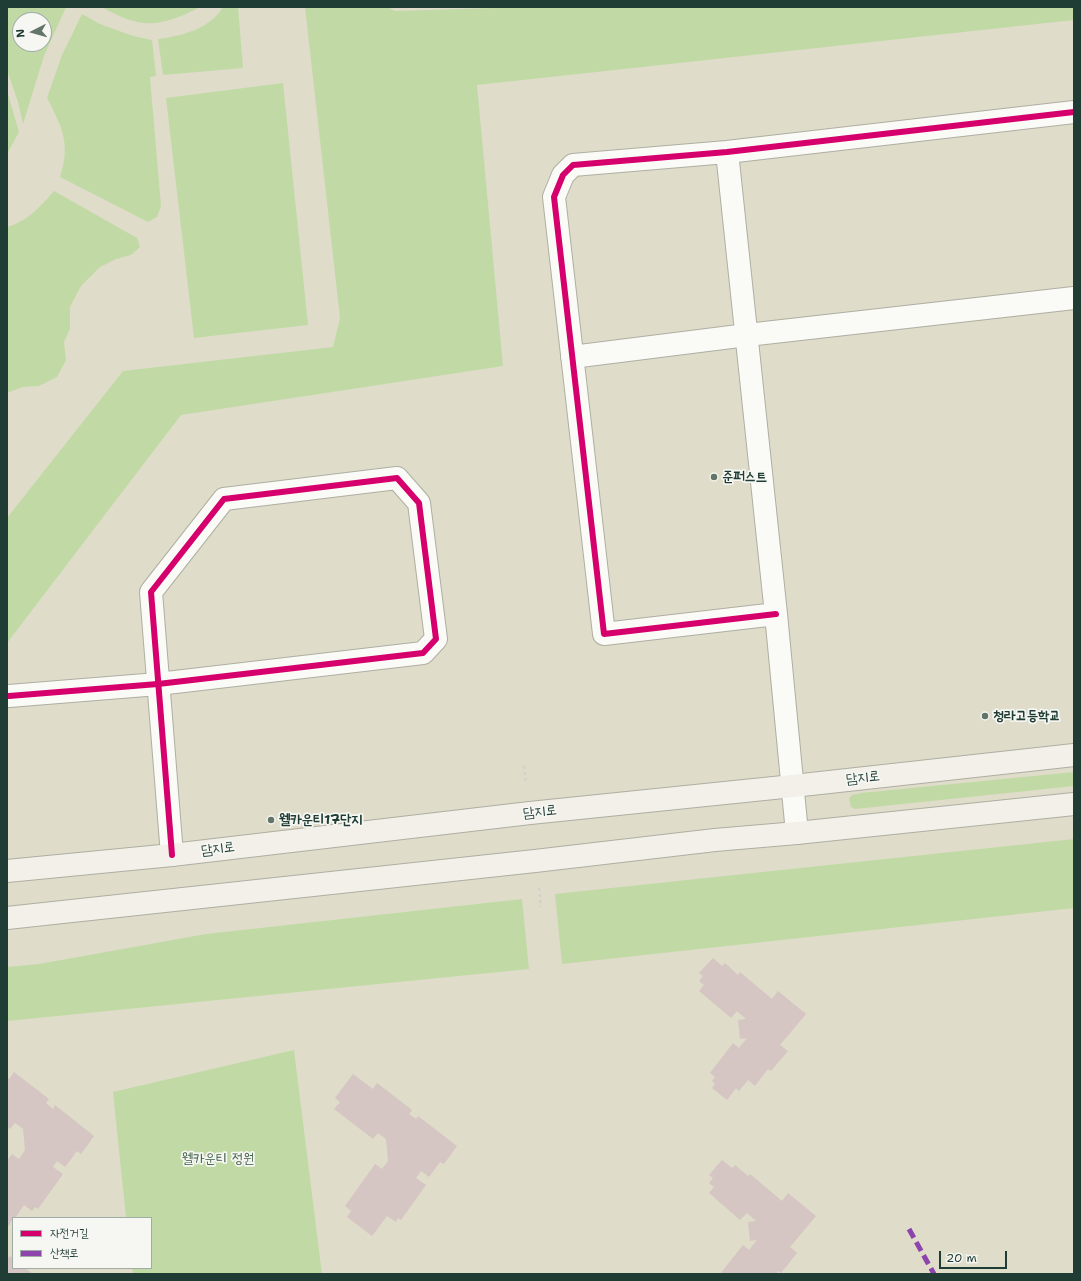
<!DOCTYPE html>
<meta charset="utf-8">
<style>
body{margin:0}
#map{position:relative;width:1081px;height:1281px;overflow:hidden;background:#dfdcca;font-family:"Shantell Sans","Poor Story",sans-serif}
canvas{display:block}
.frame{position:absolute;inset:0;border:8px solid #1f3d34;pointer-events:none}
.legend{position:absolute;left:12px;top:1217px;width:140px;height:52px;box-sizing:border-box;background:#f6f6f2;border:1px solid #a0aca6;margin:0;padding:5px 7px;list-style:none;font-size:12px;color:#1f3d34}
.legend li{display:flex;align-items:center;gap:8px;height:20px}
.legend b{width:20px;border:1px solid #a0aca6}
.north{position:absolute;left:12px;top:12px;width:40px;height:40px;box-sizing:border-box;background:#f6f6f2;border:1px solid #a0aca6;border-radius:50%;rotate:264deg;font-size:11px;font-weight:700;line-height:16px;text-align:center;color:#1f3d34}
.north::after{content:'';display:block;margin:auto;width:14px;height:18px;background:#627568;clip-path:polygon(50% 0,100% 100%,50% 72%,0 100%)}
.scale{position:absolute;left:939px;top:1251px;width:68px;height:18px;box-sizing:border-box;border:2px solid #1f3d34;border-top:0;padding-left:5px;font-size:12px;line-height:14px;white-space:nowrap;color:#1f3d34;-webkit-text-stroke:3px #f6f6f2;paint-order:stroke}
</style>
<div id="map">
<canvas width="1081" height="1281"></canvas>
<div class="frame"></div>
<ul class="legend">
<li><b style="height:5px;background:#d6006c"></b>자전거길</li>
<li><b style="height:5px;background:#8e44ad"></b>산책로</li>
</ul>
<div class="north">N</div>
<div class="scale">20 m</div>
</div>
<script>
const g = document.querySelector('canvas').getContext('2d');
g.lineJoin = 'round';
function fill(path, color) {
  g.fillStyle = color;
  g.fill(path, 'evenodd');
}
function stroke(path, color, width, dash) {
  g.strokeStyle = color;
  g.lineWidth = width;
  g.lineCap = dash ? 'butt' : 'round';
  g.setLineDash(dash || []);
  g.stroke(path);
}
function write(font, color, halo, rows, align = 'center') {
  g.font = font + ' "Shantell Sans","Poor Story",sans-serif';
  g.lineWidth = 3.5;
  g.setLineDash([]);
  g.textBaseline = 'middle';
  g.strokeStyle = halo;
  g.fillStyle = color;
  for (const [text, x, y, turn = 0] of rows) {
    g.save();
    g.translate(x, y);
    g.rotate((+turn || 0) * Math.PI / 180);
    g.textAlign = isNaN(turn) ? turn : align;
    if (halo) g.strokeText(text, 0, 0);
    g.fillText(text, 0, 0);
    g.restore();
  }
}
const green = new Path2D(`
 M7 7H66L44 56 23 124 18 102 7 70ZM20 20H44V44H20Z
 M102 7H200C161 27 141 30 102 7Z
 M223 7H238L243 68 163 75 158 39C182 36 210 29 223 7Z
 M305 7H389L394 11 527 7H1074V20L477 85 503 366 181 415 7 643V518L123 371 333 347 340 318Z
 M82 14 100 24 133 36 152 40 156 76 150 77 161 206 157 217 148 222 60 177C71 144 62 127 47 98L62 55Z
 M283 83 308 325 194 338 166 98Z
 M7 91 19 132 7 154Z
 M54 191 137 238 140 247 131 255 116 259 100 267 81 286 70 307V329L64 342 66 360 57 377 39 386 23 387 7 393V227C28 221 40 207 54 191Z
 M1074 772V786L855 809 851 807 849 798 852 795 861 793Z
 M1074 839V908L562 964 555 894Z
 M522 899 529 969 7 1021V967L39 964 206 934Z
 M294 1050 322 1274H133L132 1268H151V1218H126L113 1092Z`);
const building = new Path2D(`
 M713 958 722 966 725 963 738 975 740 972 772 999 778 991 806 1014 780 1045 788 1051 771 1071 768 1069 755 1086 748 1080 739 1091 736 1088 727 1100 712 1088 715 1084 712 1081 715 1077 710 1073 733 1043 739 1048 747 1038 740 1039 738 1020 746 1019 737 1011 731 1018 699 991 704 985 699 981 703 976 699 973Z
 M14 1072 49 1099 46 1103 53 1109 55 1105 94 1136 81 1154 77 1151 65 1167 57 1161 53 1167 63 1174 38 1209 35 1207 32 1211 24 1205 15 1218H13L9 1226 7 1224V1161L12 1154 19 1159 25 1150 23 1129 15 1123 10 1129 7 1126V1077L9 1079Z
 M353 1074 373 1089 377 1083 412 1110 409 1114 416 1119 418 1116 457 1146 444 1164 440 1162 429 1177 421 1171 416 1178 426 1185 401 1220 398 1218 396 1222 387 1216 372 1236 347 1217 351 1211 345 1206 375 1164 382 1169 388 1161 386 1139 378 1133 373 1139 334 1109 340 1102 335 1098Z
 M722 1160 732 1168 735 1165 748 1176 750 1174 782 1201 788 1193 816 1216 790 1247 797 1253 781 1273 778 1271 776 1274H720L743 1245 749 1250 757 1240 750 1241 748 1222 756 1221 747 1213 740 1220 709 1193 714 1187 709 1183 713 1178 709 1175Z
 M10 1256 13 1258V1268H25L33 1274H7V1259Z`);
const path = new Path2D(`
 M524 766 526 784
 M539 888 541 907`);
const street = new Path2D(`
 M727 152 776 614 797 833
 M572 357 747 335 1074 298
 M776 614 604 634 554 197 563 175 573 165 727 152 1074 112
 M9 696 158 684 423 653 436 639 419 503 397 478 224 499 151 592 172 855`);
const secondary = new Path2D(`
 M7 871 172 855 530 813 793 786 1074 755
 M7 918 535 861 715 840 797 833 1074 804`);
const quiet = new Path2D(`
 M909 1229 934 1274`);
const cycleway = new Path2D(`
 M776 614 604 634 554 197 563 175 573 165 727 152 1074 112
 M9 696 158 684 423 653 436 639 419 503 397 478 224 499 151 592 172 855`);
const markers = [
 [714,477,4,"#627568"],
 [985,716,4,"#627568"],
 [271,820,4,"#627568"]
];
const poiNames = [
 ["준퍼스트",722,477],
 ["청라고등학교",993,716],
 ["웰카운티17단지",279,820]
];
const streetNames = [
 ["담지로",863,778,-6],
 ["담지로",540,812,-6],
 ["담지로",218,849,-7]
];
const parkNames = [
 ["웰카운티 정원",218,1159]
];
fill(green, '#c1daa5');
fill(building, '#d5c5c3');
stroke(street, '#aeaea2', 24);
stroke(secondary, '#aeaea2', 24);
stroke(path, '#d1d2cd', 2.5, [3, 3]);
stroke(street, '#fafaf7', 22);
stroke(secondary, '#f3f0e9', 22);
stroke(quiet, '#8e44ad', 5, [10, 5]);
stroke(cycleway, '#d6006c', 6);
for (const [x, y, r, color] of markers) {
  const dot = new Path2D();
  dot.arc(x, y, r, 0, 2 * Math.PI);
  g.fillStyle = color;
  g.fill(dot);
  stroke(dot, '#f6f6f2', 1.5);
}
write('bold 14px', '#1f3d34', '#f6f6f2', poiNames, 'left');
write('14px', '#1f3d34', '#f6f6f2', streetNames);
write('14px', '#3a5c44', '#f6f6f2', parkNames);
</script>
